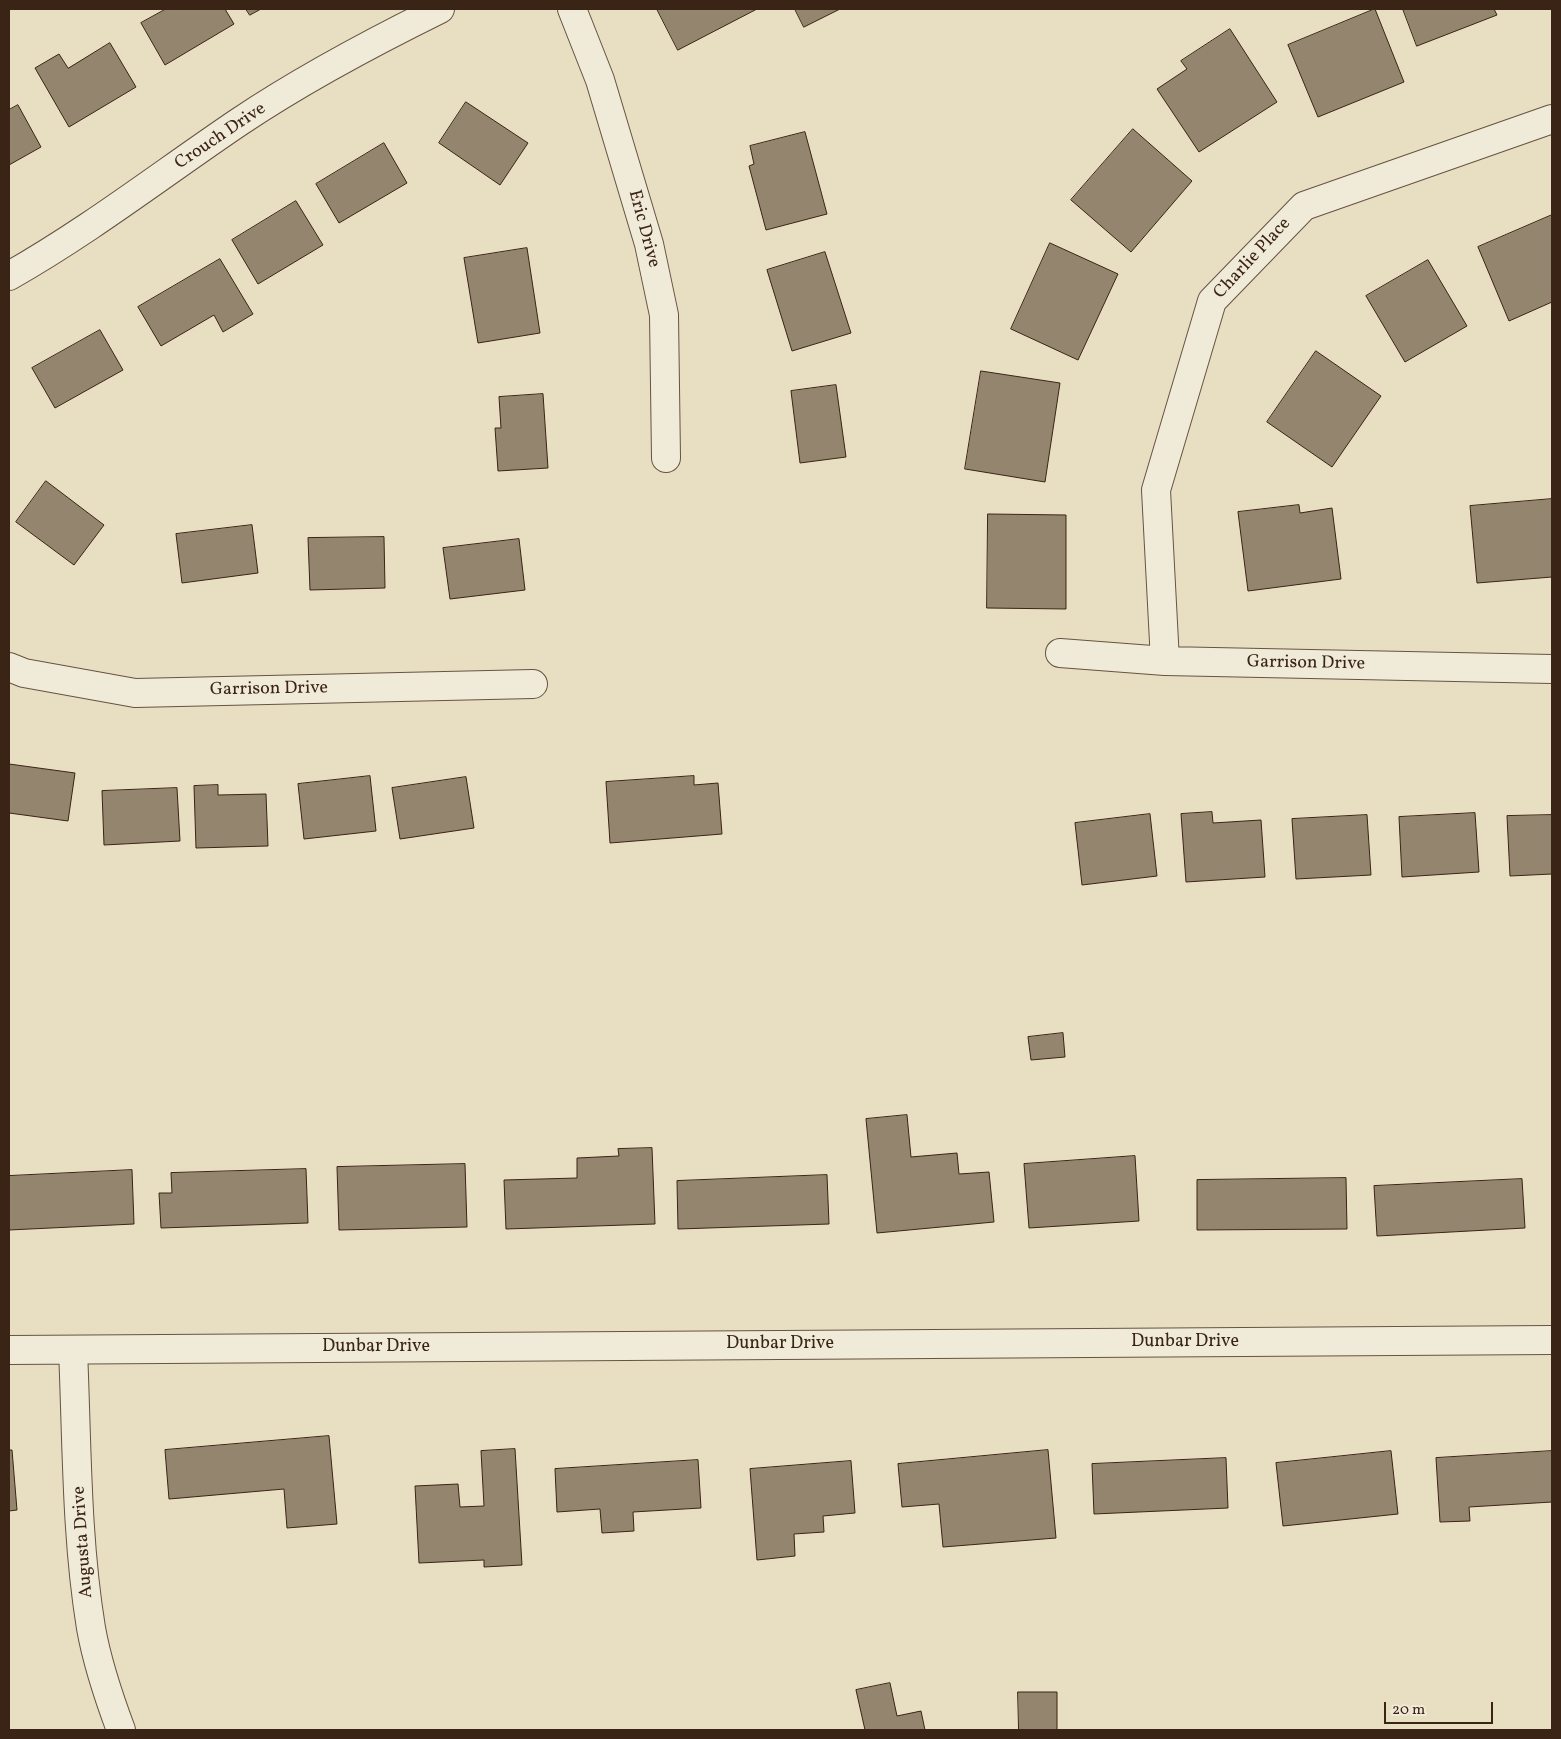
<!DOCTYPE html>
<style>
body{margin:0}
#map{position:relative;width:1561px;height:1739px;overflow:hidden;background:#e8dfc3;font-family:Vollkorn,serif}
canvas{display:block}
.frame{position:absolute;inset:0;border:10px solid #3a2415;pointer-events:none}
.scale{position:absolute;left:1384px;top:1702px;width:109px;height:22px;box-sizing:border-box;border:2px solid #3a2415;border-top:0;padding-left:6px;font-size:15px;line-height:18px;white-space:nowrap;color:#3a2415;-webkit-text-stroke:4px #f0ead8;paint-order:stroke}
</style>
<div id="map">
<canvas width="1561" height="1739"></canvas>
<div class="frame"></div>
<div class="scale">20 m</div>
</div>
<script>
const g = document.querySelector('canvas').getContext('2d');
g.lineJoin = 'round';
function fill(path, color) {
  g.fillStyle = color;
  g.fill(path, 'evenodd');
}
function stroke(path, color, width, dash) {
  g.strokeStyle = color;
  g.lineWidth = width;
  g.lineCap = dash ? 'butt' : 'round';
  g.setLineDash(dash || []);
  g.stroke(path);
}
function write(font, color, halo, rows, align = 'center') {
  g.font = font + ' Vollkorn,serif';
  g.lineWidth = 5;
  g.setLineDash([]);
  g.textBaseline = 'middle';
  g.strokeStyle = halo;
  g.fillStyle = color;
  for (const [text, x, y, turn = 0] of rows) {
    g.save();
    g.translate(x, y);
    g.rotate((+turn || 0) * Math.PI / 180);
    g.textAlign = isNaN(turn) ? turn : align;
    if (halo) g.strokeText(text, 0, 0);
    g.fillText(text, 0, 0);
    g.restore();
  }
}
const building = new Path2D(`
 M166 9H225L234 24 165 65 141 23Z
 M246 9H261L250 15Z
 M657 9H757L678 50Z
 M795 9H840L804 27Z
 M1375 9 1404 82 1318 117 1288 45Z
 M1403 9H1494L1497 15 1417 46Z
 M1230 29 1277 102 1199 152 1157 89 1187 69 1181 61Z
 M110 43 136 87 69 127 35 68 59 54 68 68Z
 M466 102 528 143 500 185 439 143Z
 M18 105 41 147 9 165V110Z
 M1133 129 1192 181 1131 252 1071 200Z
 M805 132 827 214 766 230 749 166 754 164 750 146Z
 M384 143 407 183 339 223 316 184Z
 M296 201 323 245 258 284 232 240Z
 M1552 215V302L1509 321 1478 247Z
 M1050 243 1118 274 1078 360 1011 329Z
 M527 248 540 333 478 343 464 258Z
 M825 252 851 333 792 351 767 270Z
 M220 259 253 314 223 332 214 315 161 346 138 307Z
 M1428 260 1467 326 1405 362 1366 296Z
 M100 330 123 370 55 408 32 368Z
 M1316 351 1381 396 1332 467 1267 422Z
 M981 371 1060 383 1045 482 965 469Z
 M836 385 846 457 800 463 791 391Z
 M543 394 548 468 498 471 495 428H501L499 397Z
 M46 481 104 525 74 565 16 522Z
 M1552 499V577L1477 583 1470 506Z
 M1299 505 1300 513 1332 508 1341 579 1248 591 1238 512Z
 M988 514 1066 515V609L987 608Z
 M252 525 258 573 182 583 176 534Z
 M384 537 385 588 310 590 308 538Z
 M519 539 525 590 450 599 443 548Z
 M9 764 75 773 68 821 9 813Z
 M370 776 376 831 304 839 298 784Z
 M694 776V785L718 783 722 834 610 843 606 782Z
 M466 777 474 828 400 839 392 788Z
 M218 785V795L266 794 268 846 196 848 194 786Z
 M177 788 180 841 104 845 102 791Z
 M1212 812 1213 823 1261 820 1265 877 1186 882 1181 814Z
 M1475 813 1479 872 1402 877 1399 817Z
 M1150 814 1157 876 1082 885 1075 823Z
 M1367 815 1371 875 1296 879 1292 819Z
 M1552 815V874L1510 876 1507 816Z
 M1063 1033 1065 1057 1031 1060 1028 1037Z
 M907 1115 911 1157 957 1153 959 1174 989 1172 994 1222 877 1233 866 1119Z
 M652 1148 655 1224 506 1229 504 1180 577 1178V1158L619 1156 618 1149Z
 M1135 1156 1139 1221 1029 1228 1024 1164Z
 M465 1164 467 1227 339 1230 337 1167Z
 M306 1169 308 1223 161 1228 159 1193H172L171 1173Z
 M132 1170 134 1224 9 1230V1176Z
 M827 1175 829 1224 678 1229 677 1181Z
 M1346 1178 1347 1229 1197 1230V1180Z
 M1522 1179 1525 1228 1377 1236 1374 1186Z
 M329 1436 337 1524 287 1528 284 1489 169 1499 165 1450Z
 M515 1449 522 1565 484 1567V1560L419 1563 415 1486 458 1484 460 1507 484 1506 481 1451Z
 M9 1450H12L17 1510 9 1511Z
 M1048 1450 1056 1538 943 1547 939 1504 902 1507 898 1464Z
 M1391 1451 1398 1514 1283 1526 1276 1463Z
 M1552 1451V1502L1469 1507 1470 1521 1440 1522 1436 1458Z
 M1226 1458 1228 1508 1094 1514 1092 1464Z
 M698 1460 701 1508 633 1512 634 1531 602 1533 600 1509 557 1512 555 1469Z
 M851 1461 855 1513 823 1516 824 1532 794 1534 795 1556 757 1560 750 1469Z
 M890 1683 897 1716 921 1711 925 1730H865L856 1690Z
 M1018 1692H1057V1730H1019Z`);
const street = new Path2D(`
 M572 9 600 80 649 244 664 315 666 458
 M9 276C90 230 162 174 239 122 303 79 371 43 440 9
 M1060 653 1165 661 1552 669
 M1165 661 1156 490 1212 301 1304 206 1552 119
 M9 667 24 673 135 693 533 684
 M9 1350 1552 1340
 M73 1350C77 1442 76 1537 91 1628 97 1662 109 1698 121 1730`);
const streetNames = [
 ["Crouch Drive",221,137,-34],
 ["Eric Drive",643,229,75],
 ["Charlie Place",1253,259,-47],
 ["Garrison Drive",1306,664,1],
 ["Garrison Drive",269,690,-1],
 ["Dunbar Drive",1185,1343],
 ["Dunbar Drive",780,1345],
 ["Dunbar Drive",376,1348],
 ["Augusta Drive",84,1542,-94]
];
fill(building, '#94856f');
stroke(building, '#3a2415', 1);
stroke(street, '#665340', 30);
stroke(street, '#f0ead8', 28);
write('18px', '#3a2415', '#f0ead8', streetNames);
</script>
